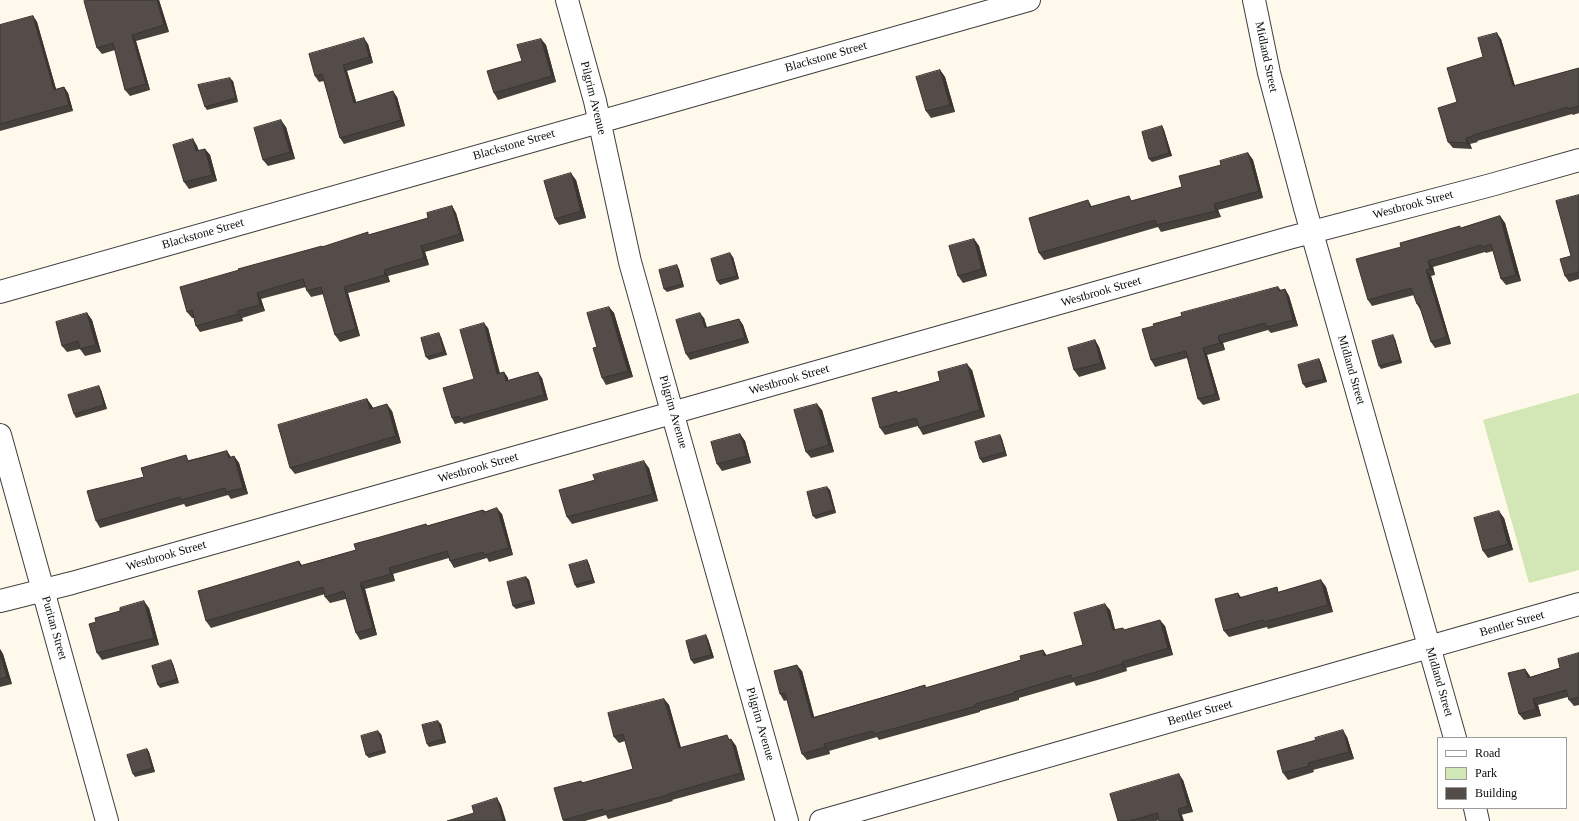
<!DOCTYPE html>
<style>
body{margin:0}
#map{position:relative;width:1579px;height:821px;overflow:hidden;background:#fef9eb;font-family:"Times New Roman",serif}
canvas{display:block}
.legend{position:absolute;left:1437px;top:737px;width:130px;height:72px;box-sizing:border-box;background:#fff;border:1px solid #9d9d9d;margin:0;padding:5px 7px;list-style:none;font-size:12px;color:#0b0b0b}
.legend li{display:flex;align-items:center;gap:8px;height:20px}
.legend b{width:20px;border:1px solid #9d9d9d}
</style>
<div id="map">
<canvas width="1579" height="821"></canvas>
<ul class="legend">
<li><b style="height:5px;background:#fff"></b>Road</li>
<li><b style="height:11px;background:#d2e6b6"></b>Park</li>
<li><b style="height:11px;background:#534c48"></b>Building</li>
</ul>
</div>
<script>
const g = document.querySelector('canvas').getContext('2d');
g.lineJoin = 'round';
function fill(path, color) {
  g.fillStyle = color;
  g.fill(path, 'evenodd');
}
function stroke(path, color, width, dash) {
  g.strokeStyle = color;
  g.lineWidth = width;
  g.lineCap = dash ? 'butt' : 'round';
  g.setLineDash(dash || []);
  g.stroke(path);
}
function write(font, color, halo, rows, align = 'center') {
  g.font = font + ' "Times New Roman",serif';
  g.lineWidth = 4;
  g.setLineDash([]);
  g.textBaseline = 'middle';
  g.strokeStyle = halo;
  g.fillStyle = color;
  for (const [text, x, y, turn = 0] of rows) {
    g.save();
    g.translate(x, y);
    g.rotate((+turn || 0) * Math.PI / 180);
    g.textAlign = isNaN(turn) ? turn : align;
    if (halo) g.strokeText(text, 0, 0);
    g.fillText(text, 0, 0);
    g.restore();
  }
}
const green = new Path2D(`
 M1579 393V570L1529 583 1483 420Z`);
const street = new Path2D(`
 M567 0 595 101 630 262 787 821
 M1254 0 1269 73 1305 208 1455 738
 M0 292 1029 0
 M0 435 107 821
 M0 601 72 583 1289 238 1491 185 1579 160
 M1475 808 1478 821
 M821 821 1579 604`);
const wall = new Path2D(`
 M86 0H159L169 32 136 41 150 90 130 96 125 90 115 50 102 54 97 48Z
 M33 16 37 22 56 89 64 87 68 93 73 111 0 131V25Z
 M541 39 546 45 556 82 498 100 494 93Z
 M1501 39 1515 86 1579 68V113L1573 115 1572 114 1477 141 1478 142 1470 144 1472 149 1453 148 1448 142 1457 102 1483 57Z
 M368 44 373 63 347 71 356 102 397 97 405 126 344 144 340 138 324 81 319 82 315 76Z
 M940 70 945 77 955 112 931 118 926 111Z
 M233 81 238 102 207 110 205 107Z
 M1162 126 1164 130 1172 156 1152 162 1149 159Z
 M286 127 295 159 268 166 263 160Z
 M193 139 197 146 199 151 205 149 210 155 217 181 189 189 184 182Z
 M1248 153 1253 160 1263 198 1218 210 1221 217 1161 232 1158 227 1044 260 1039 253 1092 206 1132 201 1182 187 1221 165Z
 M576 180 586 218 559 225 555 219Z
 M1579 195V279L1569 282 1565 276 1571 256Z
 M452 206 456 213 464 241 425 252 429 265 388 276 390 282 348 293 360 336 340 342 335 335 324 294 311 297 307 291 306 287 261 299 265 311 242 318 243 321 200 332 196 326 194 318H192L187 312 322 247 369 235 428 218Z
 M1500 216 1505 223 1521 281 1506 285 1501 279 1493 251 1486 253 1485 252 1433 267 1435 275 1431 276 1451 344 1435 348 1431 342 1421 311 1417 304 1414 295 1372 306 1368 300 1401 247 1461 228Z
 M974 239 979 246 987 276 963 283 958 276Z
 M733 257 739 279 720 285 717 281Z
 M679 269 684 287 667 292 664 289Z
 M1278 287 1281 290 1285 289 1289 296 1298 326 1271 333 1268 330 1223 343 1225 350 1207 355 1220 400 1203 405 1198 399 1187 358 1155 367 1151 360 1154 326 1182 316Z
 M609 307 614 313 633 377 606 385 602 378 597 347Z
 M87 313 92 320 101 352 85 356 80 349 67 352 62 346Z
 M704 318 707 328 739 319 743 325 749 343 690 360 686 354Z
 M488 328 500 373 504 372 508 378V381L542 378 548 400 464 424 462 422 455 424 452 418 474 379Z
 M441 337 447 355 429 360 426 357Z
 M1395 339 1402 363 1381 369 1379 366Z
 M1095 340 1099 347 1106 369 1079 377 1074 370Z
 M1319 359 1321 363 1327 382 1306 388 1303 384Z
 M972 370 985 417 923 435 919 428 918 426 885 435 880 428 898 393 940 381Z
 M101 390 107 409 76 418 74 414Z
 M367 399 372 406 373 408 392 411 401 443 295 474 290 468Z
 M822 410 834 452 811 458 806 452Z
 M740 434 745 441 751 463 722 471 717 464Z
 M1000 435 1002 439 1007 456 983 463 980 459Z
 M227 451 231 457 234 456 239 463 248 494 231 499 228 495 186 507 184 504 100 528 96 521 144 477 189 460Z
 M649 468 658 501 572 524 567 517 595 480Z
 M827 487 830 490 836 513 816 519 813 516Z
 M483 510 485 511 502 514 513 555 489 562 487 558 454 568 450 561 449 558 393 574 395 581 365 589 377 635 360 640 356 633 346 599 330 603 325 597V594L211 628 206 621 299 561 302 565 356 550 426 524 427 526Z
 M1504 518 1513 550 1488 558 1483 551Z
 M587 560 589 564 595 583 577 588 575 585Z
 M526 577 529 580 535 604 516 609 513 606Z
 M1321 580 1326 587 1333 612 1268 629 1267 627 1229 637 1224 631 1238 593 1241 597 1280 592Z
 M149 608 159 645 102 660 97 653 96 622 120 611Z
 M1110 610 1115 630H1125L1165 626 1173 655 1126 668 1127 671 1101 679 1076 686 1074 682 1019 698V700L980 711V712L879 740 877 737 829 751 830 754 807 760 802 754 787 700 784 701 780 694 802 671 814 717 925 685 926 688 1021 660 1043 650 1047 656 1083 645Z
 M708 639 714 658 694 664 691 660Z
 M0 649 3 654 12 684 0 687Z
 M1579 653V705L1574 706 1569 700 1568 697 1538 705 1541 716 1524 720 1519 714 1525 669 1530 677 1560 668Z
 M173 664 179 683 160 688 158 685Z
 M664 699 669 705 681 748 731 739 736 746 745 780 672 800 673 801 608 819 606 815 585 821H564L563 820 581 781 583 783 633 769 625 741 619 743 614 737Z
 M441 724 446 743 429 747 427 744Z
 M381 734 386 753 369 758 366 755Z
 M1347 737 1354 759 1313 770 1314 772 1288 780 1283 773Z
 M147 749 149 752 155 772 135 777 133 774Z
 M1183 780 1193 812 1156 821H1118Z`);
const shadedWall = new Path2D(`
 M157 0H159L169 32 164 25Z
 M33 16 37 22 58 96 54 90Z
 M1497 33 1501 39 1517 93 1513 86Z
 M132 35 136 41 150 90 146 84Z
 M364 38 368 44 373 63 369 57Z
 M541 39 546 45 556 82 552 76Z
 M343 65 347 71 358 108 354 103Z
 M940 70 945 77 955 112 950 105Z
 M230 78 233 81 238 102 236 98Z
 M64 87 68 93 73 111 69 105Z
 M393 91 397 97 405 126 401 120Z
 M281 120 286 127 295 159 290 152Z
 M1162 126 1164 130 1172 156 1169 153Z
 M1466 138 1470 144 1472 149 1467 143Z
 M193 139 197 146 201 158 196 151Z
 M205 149 210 155 217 181 212 175Z
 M1248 153 1253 160 1263 198 1259 191Z
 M571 173 576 180 586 218 581 211Z
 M1088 200 1092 207H1090Z
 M1214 204 1218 210 1221 217 1216 211Z
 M452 206 456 213 464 241 460 234Z
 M1500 216 1505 223 1521 281 1516 275Z
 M974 239 979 246 987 276 982 269Z
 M421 246 425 252 429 265 424 258Z
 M730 253 733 257 739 279 737 276Z
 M1428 261 1433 267 1435 275 1430 269Z
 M677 265 679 269 684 287 682 284Z
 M384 270 388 276 390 282 385 275Z
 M1426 270 1431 276 1451 344 1447 337Z
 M344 287 348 293 360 336 356 329Z
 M1285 289 1289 296 1298 326 1293 320Z
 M257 293 261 299 265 311 260 305Z
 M609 307 614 313 633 377 628 371Z
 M237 311 242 318 243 321 238 314Z
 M87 313 92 320 101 352 96 345Z
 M700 313 704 318 709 334 705 328Z
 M739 319 743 325 749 343 745 338Z
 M484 323 488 328 501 379 497 374Z
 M439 333 441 337 447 355 444 352Z
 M1393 335 1395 339 1402 363 1400 360Z
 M1218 336 1223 343 1225 350 1220 343Z
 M1095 340 1099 347 1106 369 1101 363Z
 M1203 348 1207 355 1220 400 1216 394Z
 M1319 359 1321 363 1327 382 1324 379Z
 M967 364 972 370 985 417 980 410Z
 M504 372 508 378 510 387 506 381Z
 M538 372 542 378 548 400 544 395Z
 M99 386 101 390 107 409 104 405Z
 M367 399 372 406 375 416 370 409Z
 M387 404 392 411 401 443 396 436Z
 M817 404 822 410 834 452 829 445Z
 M740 434 745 441 751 463 747 456Z
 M1000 435 1002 439 1007 456 1005 452Z
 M227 451 231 458H229Z
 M234 456 239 463 248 494 243 488Z
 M644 461 649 468 658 501 653 494Z
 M827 487 830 490 836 513 834 510Z
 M497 508 502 514 513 555 509 548Z
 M1499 511 1504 518 1513 550 1508 544Z
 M587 560 589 564 595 583 593 580Z
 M389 568 393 574 395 581 391 574Z
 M526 577 529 580 535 604 533 600Z
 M1321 580 1326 587 1333 612 1328 605Z
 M360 583 365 589 377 635 373 628Z
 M144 601 149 608 159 645 154 638Z
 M1105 604 1110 610 1117 637 1113 630Z
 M1160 620 1165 626 1173 655 1168 648Z
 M706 635 708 639 714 658 711 655Z
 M0 649 3 654 12 684 7 677 0 653Z
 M1043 650 1047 656H1044Z
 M171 660 173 664 179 683 177 679Z
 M1122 662 1126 668 1127 671 1122 664Z
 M797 665 802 671 816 724 812 718Z
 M1525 669 1530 676 1532 684 1528 678Z
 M664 699 669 705 683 755 679 748Z
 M1533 699 1538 705 1541 716 1536 709Z
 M438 721 441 724 446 743 443 739Z
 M1343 730 1347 737 1354 759 1349 752Z
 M378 731 381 734 386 753 384 750Z
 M731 739 736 746 745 780 741 773Z
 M824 744 829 751 830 754 825 747Z
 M147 749 149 752 155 772 152 768Z
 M1308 763 1313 770 1314 772 1309 766Z
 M1179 774 1183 780 1193 812 1188 806Z
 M497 798 501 805 506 821H503Z
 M1178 809 1182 815 1184 821H1181Z`);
const building = new Path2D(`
 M86 0H157L164 25 132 35 146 84 125 90 113 43 97 48 84 1Z
 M33 16 54 90 64 87 69 105 0 124V25Z
 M1497 33 1513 86 1579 68V106L1568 109V107L1473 135V136L1466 138 1467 143 1448 142 1438 108 1457 102 1447 68 1483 57 1478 38Z
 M364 38 369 57 343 65 354 103 393 91 401 120 340 138 322 74 315 76 309 54Z
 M541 39 552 76 494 93 487 71 522 61 517 45Z
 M940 70 950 105 926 111 916 77Z
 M230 78 236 98 205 107 198 85Z
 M281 120 290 152 263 160 254 128Z
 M1162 126 1169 153 1149 159 1142 132Z
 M193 139 196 151 205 149 212 175 184 182 173 145Z
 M1248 153 1259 191 1214 204 1216 211 1157 225 1155 220 1039 253 1029 218 1088 200 1090 207 1129 196 1131 201 1182 187 1179 176 1221 165 1220 161Z
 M571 173 581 211 555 219 544 181Z
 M1579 195V272L1565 276 1560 259 1571 256 1556 201Z
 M452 206 460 234 421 246 424 258 384 270 385 275 344 287 356 329 335 335 321 287 307 291 303 279 257 293 260 305 237 311 238 314 196 326 192 310 187 312 180 287 239 270 238 269 322 246V247L368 232V235L428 218 427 213Z
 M1500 216 1516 275 1501 279 1491 244 1482 247 1481 245 1428 261 1430 269 1426 270 1447 337 1431 342 1419 304H1417L1411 288 1368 300 1356 259 1401 247 1400 243 1460 226V228Z
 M974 239 982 269 958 276 949 246Z
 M730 253 737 276 717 281 711 259Z
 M677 265 682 284 664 289 659 270Z
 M1278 287 1279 291 1285 289 1293 320 1267 327 1265 323 1218 336 1220 343 1203 348 1216 394 1198 399 1186 351 1151 360 1142 329 1154 326 1153 324 1182 316 1181 313Z
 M609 307 628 371 602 378 593 348 597 347 587 313Z
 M87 313 96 345 80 349 78 341 62 346 56 322Z
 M700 313 705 328 739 319 745 338 686 354 676 320Z
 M484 323 497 374 504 372 506 381 538 372 544 395 460 419 459 416 452 418 443 388 474 379 460 330Z
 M439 333 444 352 426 357 421 338Z
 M1393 335 1400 360 1379 366 1372 341Z
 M1095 340 1101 363 1074 370 1068 348Z
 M1319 359 1324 379 1303 384 1298 365Z
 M967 364 980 410 919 428 916 418 880 428 872 398 897 391V393L940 381 938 372Z
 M99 386 104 405 74 414 68 395Z
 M367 399 370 409 387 404 396 436 290 468 278 425Z
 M817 404 829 445 806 452 794 410Z
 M740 434 747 456 717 464 711 442Z
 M1000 435 1005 452 980 459 975 442Z
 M227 451 229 458 234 456 243 488 226 492 225 488 181 500 180 497 96 521 87 491 144 477 141 468 186 455 188 461Z
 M644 461 653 494 567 517 559 490 595 480 593 475Z
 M827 487 834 510 813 516 807 492Z
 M497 508 509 548 484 555 483 552 450 561 447 551 389 568 391 574 360 583 373 628 356 633 344 591 325 597 323 587 206 621 198 591 299 561 300 566 356 550 354 544 380 537 426 524 427 526 483 510 484 512Z
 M1499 511 1508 544 1483 551 1474 518Z
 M587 560 593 580 575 585 569 565Z
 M526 577 533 600 513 606 507 582Z
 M1321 580 1328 605 1264 622 1263 620 1224 631 1215 599 1238 593 1239 598 1277 587 1278 592Z
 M144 601 154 638 97 653 89 624 96 622 95 618 120 611V608Z
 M1105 604 1113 630 1123 628 1124 630 1160 620 1168 648 1122 662V664L1096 672 1072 679 1071 675 1014 692 1015 693 975 704 976 706 874 734 873 731 824 744 825 747 802 754 785 693 780 694 774 671 797 665 812 718 902 692 925 685V688L1021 660 1020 656 1043 650 1044 656 1083 645 1074 613Z
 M706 635 711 655 691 660 686 641Z
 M0 653 7 677 0 679Z
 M1579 653V697L1569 700 1566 690 1533 699 1536 709 1519 714 1508 673 1525 669 1528 678 1560 668 1558 659Z
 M171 660 177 679 158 685 152 666Z
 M664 699 679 748 727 735 729 740 731 739 741 773 668 794V795L604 812 603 809 563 820 554 788 581 781 582 783 633 769 623 734 614 737 608 713Z
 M438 721 443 739 427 744 422 725Z
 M1343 730 1349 752 1308 763 1309 766 1283 773 1277 751 1316 740 1315 738Z
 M378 731 384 750 366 755 361 736Z
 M147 749 152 768 133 774 127 755Z
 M1179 774 1188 806 1178 809 1181 821H1159L1157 813 1130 821H1118L1110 794Z
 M497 798 503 821H447L474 813 472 806Z`);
const streetNames = [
 ["Blackstone Street",826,57,-16],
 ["Midland Street",1266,57,78],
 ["Pilgrim Avenue",593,98,76],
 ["Blackstone Street",514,145,-16],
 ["Westbrook Street",1413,205,-15],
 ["Blackstone Street",203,234,-16],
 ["Westbrook Street",1101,292,-16],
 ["Midland Street",1351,370,74],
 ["Westbrook Street",789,380,-16],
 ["Pilgrim Avenue",673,412,74],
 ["Westbrook Street",478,468,-16],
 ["Westbrook Street",166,556,-16],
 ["Bentler Street",1512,624,-16],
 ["Puritan Street",54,628,74],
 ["Midland Street",1439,682,74],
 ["Bentler Street",1200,713,-16],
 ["Pilgrim Avenue",760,724,74]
];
fill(green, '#d2e6b6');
stroke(street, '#3e3e3e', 24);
stroke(street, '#fff', 22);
fill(wall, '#47413e');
fill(shadedWall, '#3a3532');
fill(building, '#534c48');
stroke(building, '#3a3532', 1);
write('12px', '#0b0b0b', '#fff', streetNames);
</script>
